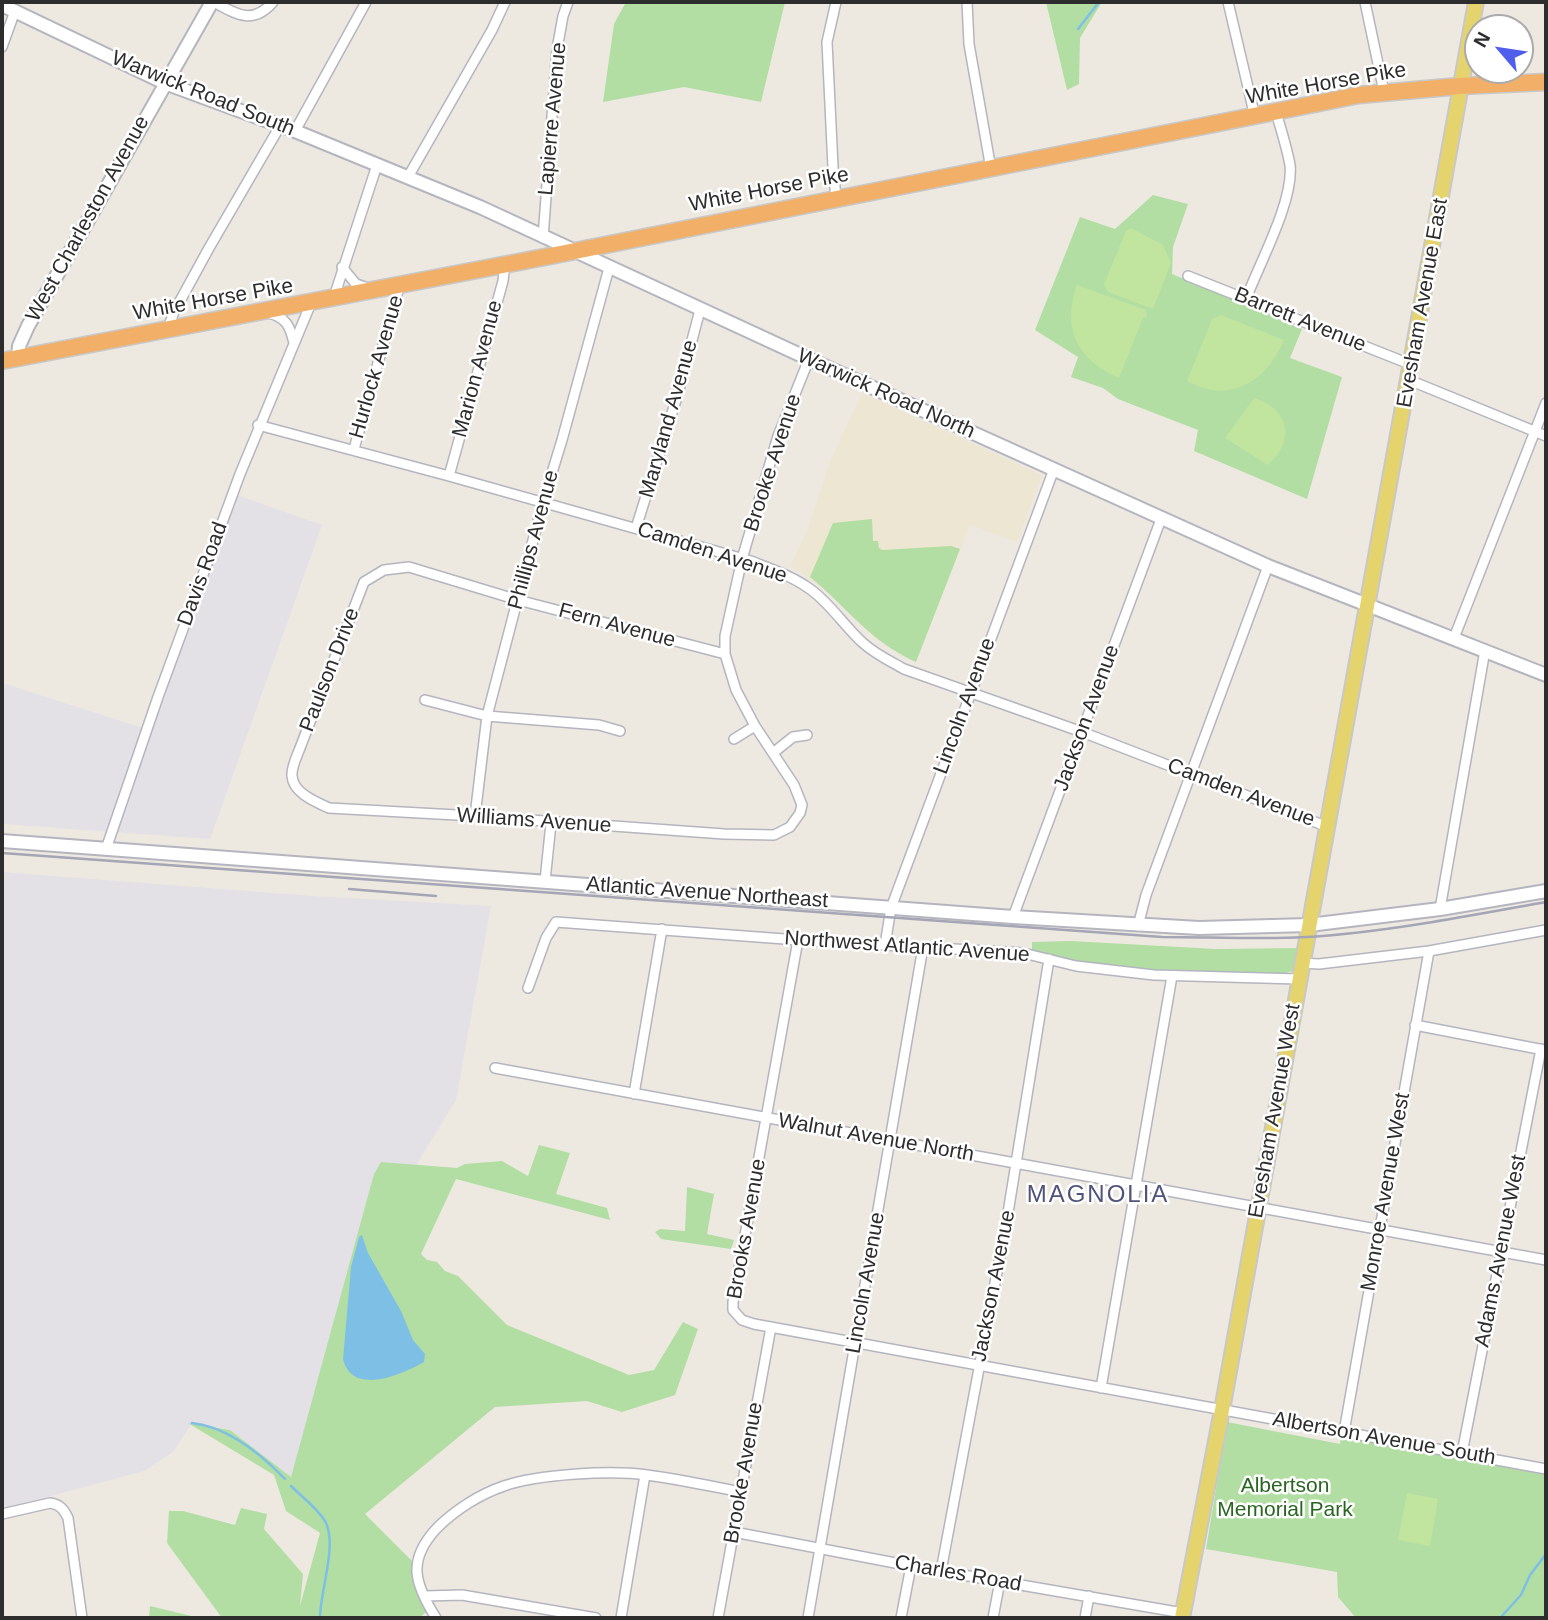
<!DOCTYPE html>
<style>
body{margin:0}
#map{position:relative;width:1548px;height:1620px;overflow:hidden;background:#ede9e1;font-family:Arial,sans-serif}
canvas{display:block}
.frame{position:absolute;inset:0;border:4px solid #2d2d2d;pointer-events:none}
.north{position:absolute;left:1464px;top:14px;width:70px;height:70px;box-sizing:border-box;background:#fff;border:2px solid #ababab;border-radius:50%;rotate:299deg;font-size:19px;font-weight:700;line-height:28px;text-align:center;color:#2d2d2d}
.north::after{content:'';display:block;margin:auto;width:24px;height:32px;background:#505feb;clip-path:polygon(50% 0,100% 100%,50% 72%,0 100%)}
</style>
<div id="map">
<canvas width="1548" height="1620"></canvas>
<div class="frame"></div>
<div class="north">N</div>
</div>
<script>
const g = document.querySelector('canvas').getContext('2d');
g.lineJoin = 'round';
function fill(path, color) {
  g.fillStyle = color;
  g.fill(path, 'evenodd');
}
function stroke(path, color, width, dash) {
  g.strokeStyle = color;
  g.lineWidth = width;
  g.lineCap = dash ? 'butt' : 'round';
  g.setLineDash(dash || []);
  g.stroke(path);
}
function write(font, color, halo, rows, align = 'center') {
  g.font = font + ' Arial,sans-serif';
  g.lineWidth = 5;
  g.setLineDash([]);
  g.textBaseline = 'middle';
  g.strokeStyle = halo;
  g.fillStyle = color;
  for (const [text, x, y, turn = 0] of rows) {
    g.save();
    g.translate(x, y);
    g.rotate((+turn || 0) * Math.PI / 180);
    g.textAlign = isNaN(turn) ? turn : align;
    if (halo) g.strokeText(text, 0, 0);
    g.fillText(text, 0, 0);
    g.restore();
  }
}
const industrial = new Path2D(`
 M234 494 322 525 210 839 2 824V683L146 729Z
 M2 872 311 896 491 906 456 1100 416 1165 381 1162 375 1174 291 1477 230 1430 192 1423 173 1452 144 1471 2 1509Z`);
const education = new Path2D(`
 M862 393 1042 475 1017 542 970 525 916 662 876 639 827 591 790 566 807 531 832 457Z`);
const green = new Path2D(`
 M626 2H785L761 102 684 87 603 102 614 24Z
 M1046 2H1102L1080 38 1079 84 1067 90Z
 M1153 195 1188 204 1173 247 1172 274 1302 329 1290 358 1342 377 1307 499 1194 451 1198 430 1118 399 1103 388 1071 377 1078 357 1035 330 1080 217 1115 229Z
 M872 519 873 541H878L879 548 882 550 951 546 960 549 916 662C869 641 848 608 810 577L833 523Z
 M1071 941 1216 949 1298 948 1293 971 1283 974H1221L1108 968 1056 959 1032 950V942Z
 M539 1145 570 1153 556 1194 607 1208 610 1220 456 1179 421 1254 427 1260 437 1262 445 1271 458 1276 507 1325 629 1375 654 1370 683 1322 698 1329 675 1395 622 1412 587 1401 495 1407 365 1514 417 1566 431 1608 419 1618H222L167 1543 169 1511H183L235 1525 241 1508 267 1514 264 1529 303 1574 300 1606 320 1533 286 1511 274 1475 188 1423 230 1430 291 1477 374 1174 381 1162 457 1168 465 1164 502 1161 528 1176Z
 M687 1187 714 1194 707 1234 734 1240 731 1249 661 1239 655 1232 660 1229 685 1231Z
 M1227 1422 1340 1444 1341 1436 1546 1474V1618H1356L1338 1597 1337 1572 1206 1549Z
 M150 1606 200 1618H149Z`);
const pitch = new Path2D(`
 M1131 228 1163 245 1171 263 1153 309 1108 292 1104 284 1126 231Z
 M1077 285 1146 310 1147 317 1143 318 1119 378C1078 361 1061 328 1077 285Z
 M1221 315 1284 340C1267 381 1230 405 1187 381L1212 319Z
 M1254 398C1290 409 1296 440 1268 465L1225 438Z
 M1407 1493 1438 1499 1430 1546 1398 1540Z`);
const water = new Path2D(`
 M362 1235 368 1253 401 1311 413 1340 425 1354 424 1362C403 1374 352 1397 343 1359L351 1267 359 1237Z`);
const stream = new Path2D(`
 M1078 29 1099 2
 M192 1423C228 1427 261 1454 285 1479
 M291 1486C302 1497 317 1508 325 1521 338 1544 320 1591 320 1618
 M1500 1618 1521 1595 1530 1575 1546 1554`);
const street = new Path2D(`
 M214 2C237 15 253 25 273 2
 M836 2 827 42 833 167 836 198
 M967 2 969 44 991 169
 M1228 2 1255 117
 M1365 2 1384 92
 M2 47 15 11
 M295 131 366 2
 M408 177 492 30 505 2
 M543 238 557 49 563 16 568 2
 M342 267 356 284 368 288
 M1188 276 1412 365
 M334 297 377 165
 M1246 299C1259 264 1294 201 1290 165 1287 148 1281 130 1276 112
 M268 313C286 317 290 326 294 343
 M168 328 174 312 209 248 280 126
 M1409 380 1546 436
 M258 425 449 476 751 561C771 569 792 576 810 589 831 604 844 626 863 643 875 654 890 661 904 669L1082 732 1328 827
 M354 449 400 284
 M449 476 503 281 505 263
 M636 528 677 397 700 310
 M1454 638 1546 403
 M725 654 518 600 409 567 384 570 364 582 300 748C297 756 291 768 292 776 293 793 316 802 329 808L475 816 724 834 774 835 790 827 800 813 802 805 794 785 755 726 736 690 725 654V636L742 559 778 436 809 359
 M425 700 487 716 599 725 620 731
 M734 739 755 726
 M773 753 793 737 807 735
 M475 816 487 716 543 502 562 440 609 268
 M106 849 158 697 240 474 311 303
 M545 881 551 823
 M1440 909 1485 650
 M1013 917 1161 519
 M1138 926 1146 895 1268 566
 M798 940 733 1302V1310L742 1320 754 1324 1546 1469
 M885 945 891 908 1054 469
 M1302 963 1319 964 1429 951 1546 930
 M528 988 546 938 556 922 798 940 1023 953 1076 966 1154 975 1299 979
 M1415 1025 1544 1050
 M495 1068 1546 1260
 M634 1094 662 929
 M1101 1388 1172 976
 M1344 1432 1429 951
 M1462 1453 1541 1049
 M2 1514 50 1503C60 1504 64 1510 68 1518L82 1618
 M734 1532 911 1566 1183 1613
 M941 1571 1007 1219 1049 959
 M425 1596 462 1595 596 1618
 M436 1618C414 1583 407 1560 437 1528 455 1510 480 1494 504 1486 538 1474 612 1470 647 1475 678 1479 710 1486 741 1492
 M621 1618 645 1475
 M718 1618 771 1327
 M808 1618 923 947
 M901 1618 911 1566
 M993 1618 1000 1581
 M1085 1618 1089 1596`);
const secondary = new Path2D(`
 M2 5 165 83 295 131 480 207 809 359 1268 566 1546 675
 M18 358 19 346 28 326 212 2
 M2 841 1013 917 1199 928 1309 925 1440 909 1546 891`);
const primary = new Path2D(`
 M1182 1618 1222 1410 1476 2`);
const highway = new Path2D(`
 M2 361 550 256 1359 95 1460 86 1546 82`);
const rail = new Path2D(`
 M2 853 1162 937C1222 937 1284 941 1344 934 1412 927 1479 914 1546 902
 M349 889 436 896`);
const streetNames = [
 ["White Horse Pike",1326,84,-10],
 ["Warwick Road South",203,94,22],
 ["Lapierre Avenue",553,119,-85],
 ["White Horse Pike",769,190,-11],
 ["West Charleston Avenue",88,219,-61],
 ["White Horse Pike",213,300,-10],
 ["Evesham Avenue East",1423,303,-80],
 ["Barrett Avenue",1300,320,22],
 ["Hurlock Avenue",377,367,-74],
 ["Marion Avenue",478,369,-75],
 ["Warwick Road North",886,394,24],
 ["Maryland Avenue",669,419,-74],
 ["Brooke Avenue",773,463,-72],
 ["Phillips Avenue",534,540,-75],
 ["Camden Avenue",712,553,18],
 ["Davis Road",203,574,-70],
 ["Fern Avenue",617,626,15],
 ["Paulson Drive",330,670,-69],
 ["Lincoln Avenue",965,706,-70],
 ["Jackson Avenue",1087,718,-70],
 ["Camden Avenue",1241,793,21],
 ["Williams Avenue",534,821,4],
 ["Atlantic Avenue Northeast",707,893,4],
 ["Northwest Atlantic Avenue",907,947,4],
 ["Evesham Avenue West",1275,1111,-80],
 ["Walnut Avenue North",876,1138,10],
 ["Monroe Avenue West",1386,1192,-80],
 ["Brooks Avenue",747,1229,-80],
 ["Adams Avenue West",1501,1251,-79],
 ["Lincoln Avenue",866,1283,-80],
 ["Jackson Avenue",994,1286,-79],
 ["Albertson Avenue South",1384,1439,10],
 ["Brooke Avenue",744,1473,-80],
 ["Charles Road",958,1574,10]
];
const parkNames = [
 ["Albertson",1285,1486],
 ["Memorial Park",1285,1510]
];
const quarterNames = [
 ["MAGNOLIA",1098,1195]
];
fill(industrial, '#e3e0e6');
fill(education, '#ede6d2');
fill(green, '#b2dea3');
fill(pitch, '#c1e49f');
fill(water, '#7ec0e5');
stroke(stream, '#7ec0e5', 2.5);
stroke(street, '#b4b5bf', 12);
stroke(secondary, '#b4b5bf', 16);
stroke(primary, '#c8c8c8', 18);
stroke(highway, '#c8c8c8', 19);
stroke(street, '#fff', 9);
stroke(secondary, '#fff', 12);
stroke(primary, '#e5d46e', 14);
stroke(highway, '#f1af68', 16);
stroke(rail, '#a4a5b5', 2.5);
write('21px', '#2d2d2d', '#fff', streetNames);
write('21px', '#2a6522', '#fff', parkNames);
g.letterSpacing = '2px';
write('24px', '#51547a', '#fff', quarterNames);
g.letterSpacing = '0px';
</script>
